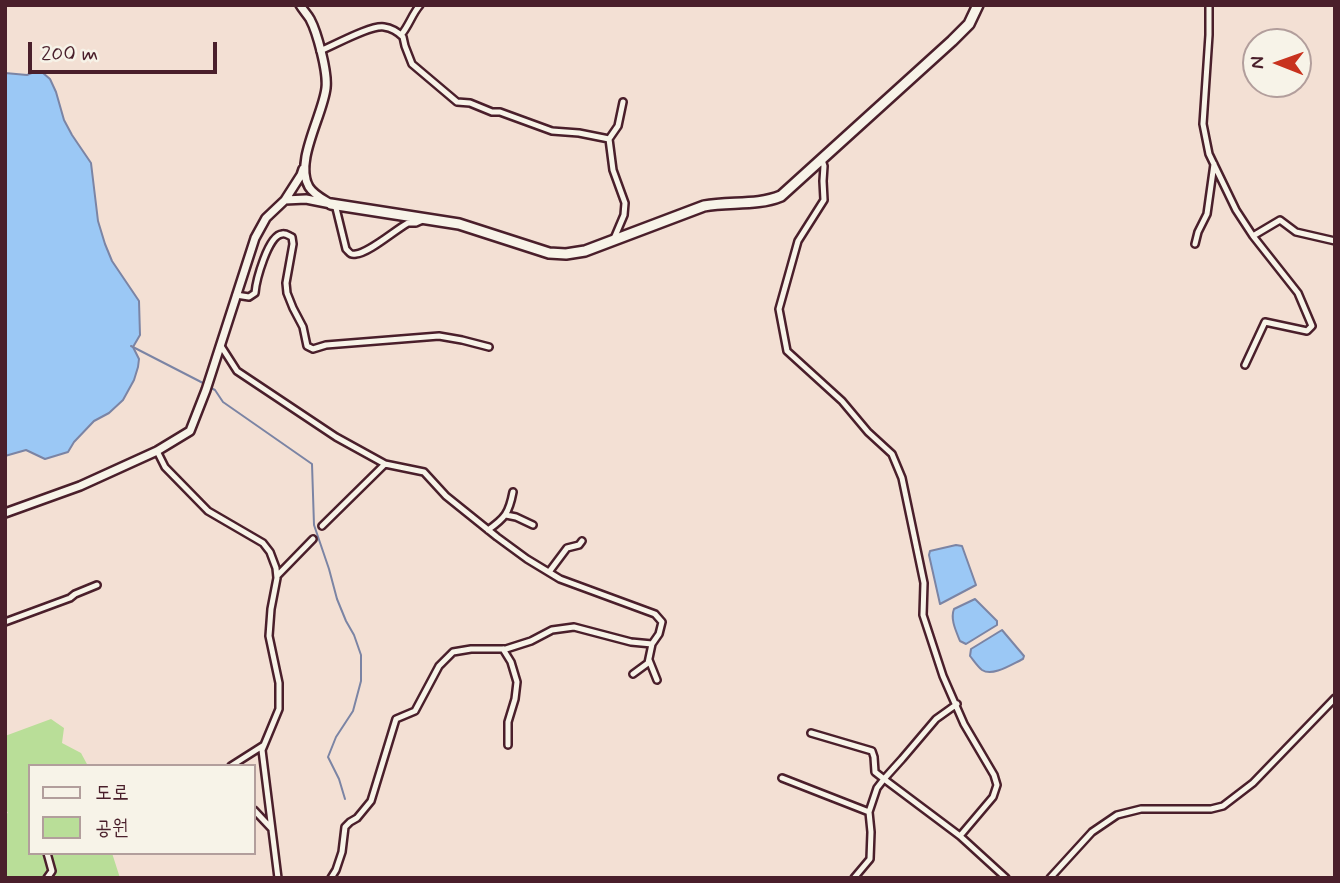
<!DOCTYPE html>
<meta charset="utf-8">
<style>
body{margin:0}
#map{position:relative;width:1340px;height:883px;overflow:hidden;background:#f3e0d4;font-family:Mynerve,"Poor Story",sans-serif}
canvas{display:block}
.frame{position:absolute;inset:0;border:7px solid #4a1f2b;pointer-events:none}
.legend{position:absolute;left:28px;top:764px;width:228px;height:91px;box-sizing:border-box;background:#f7f3e8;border:2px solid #b29e9c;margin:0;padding:9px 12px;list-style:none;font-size:21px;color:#4a1f2b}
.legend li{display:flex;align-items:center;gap:14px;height:35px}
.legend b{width:35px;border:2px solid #b29e9c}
.north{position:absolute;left:1242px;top:28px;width:70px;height:70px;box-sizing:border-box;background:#f7f3e8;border:2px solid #b29e9c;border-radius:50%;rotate:271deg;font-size:19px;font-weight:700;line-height:28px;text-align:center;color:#4a1f2b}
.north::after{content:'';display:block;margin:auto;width:24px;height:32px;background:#c8321e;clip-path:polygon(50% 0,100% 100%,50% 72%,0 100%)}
.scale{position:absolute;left:28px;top:42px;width:189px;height:32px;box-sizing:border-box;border:4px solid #4a1f2b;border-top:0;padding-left:9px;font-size:21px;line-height:24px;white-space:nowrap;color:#4a1f2b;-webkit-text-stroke:5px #f7f3e8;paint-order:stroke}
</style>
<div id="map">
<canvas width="1340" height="883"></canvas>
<div class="frame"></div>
<ul class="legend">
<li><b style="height:9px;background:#f7f3e8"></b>도로</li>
<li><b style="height:19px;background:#b9de98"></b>공원</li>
</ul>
<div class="north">N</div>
<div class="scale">200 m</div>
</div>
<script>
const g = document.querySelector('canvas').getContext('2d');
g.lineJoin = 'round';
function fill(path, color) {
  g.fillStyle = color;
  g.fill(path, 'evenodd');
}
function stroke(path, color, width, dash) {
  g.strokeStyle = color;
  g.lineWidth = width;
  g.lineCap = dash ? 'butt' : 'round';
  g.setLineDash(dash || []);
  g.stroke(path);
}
const green = new Path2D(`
 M51 719 64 728 62 743 81 753 88 766H30V853H112L120 878H5V814L8 813 5 808V736Z`);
const water = new Path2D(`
 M34 72 43 73 50 79 56 92 64 120 72 135 91 163 98 221 105 244 112 261 139 301 140 335 133 347 139 359 138 367 134 380 123 400 109 413 94 421 74 442 68 452 45 459 26 450 5 456V73L27 75Z
 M956 545 962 546 976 585 940 604 929 555 930 551Z
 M975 599 997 621V625L966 644 960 641C956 631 950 619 954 609Z
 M1002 630 1024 656 1023 659C1012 664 993 677 982 670 978 667 974 661 970 656L971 649Z`);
const stream = new Path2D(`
 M131 346 203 383
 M211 388 215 390 223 402 312 464 314 525 329 569 337 599 346 621 354 635 361 655V681L353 711 336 737 328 757 339 779 345 799`);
const minor = new Path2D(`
 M1209 5V35L1203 124 1209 154 1236 210 1253 236 1298 293 1312 326 1307 331 1265 322 1245 365
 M401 35C409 26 412 14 420 5
 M320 51C335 45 370 25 384 27 391 28 398 32 403 37L405 46 412 64 457 102 470 103 492 112H500L552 131 579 133 609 139
 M822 160 824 166 823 181 824 200 798 241 779 309 787 351 842 401 868 432 892 454 902 478 924 583 923 615 943 676 964 724 994 775 997 785 993 797 960 836
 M335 204 346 249C350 253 350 255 356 254 369 253 395 230 408 223H416L425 219
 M1253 236 1280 220 1296 232 1335 241
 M613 241 624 215 625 203 613 170 609 139 618 126 623 102
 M1195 244 1198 232 1207 214 1214 164
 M236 295 249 297 255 293C256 281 268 235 282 234 286 233 289 236 292 237L293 244 286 283 287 293 293 308 303 327 307 346 313 349 326 345 439 336 462 340 489 347
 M221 346 237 371 336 437 385 464
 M157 451 165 467 208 511 263 543 270 552 276 568 277 578 271 609 269 636 279 683V709L262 750 278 878
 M506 515 516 517 533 525
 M322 526 385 464 424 472 446 496 497 537 527 559 560 579 655 614 662 622 659 634 652 644 648 663 633 674
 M488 530C505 518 509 513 513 492
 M549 572 567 548 579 545 582 541
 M277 576 313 539
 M5 622 70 598 75 594 97 585
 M503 649 511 662 517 682 515 699 508 722V745
 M649 660 657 680
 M957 704 936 719 902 759 884 779 960 836 1006 878
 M811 733 872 751 874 757 875 772 884 779 877 788 869 812
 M231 766 264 745
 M782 778 869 812 871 832 870 859 854 878
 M254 810 271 828
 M47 878 52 871 47 853
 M331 878 336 870 342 852 345 827 350 822 357 818 371 801 396 719 415 711 439 666 453 652 471 649H506L531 641 552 630 574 627 631 642 652 644
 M1050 878 1092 832 1117 815 1141 809H1211L1223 806 1253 783 1335 698`);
const tertiary = new Path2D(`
 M285 200 301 175 303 169
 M5 513 80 486 157 451 190 431 206 390 255 238 266 218 285 200 306 199 331 204C323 199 314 195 309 187 294 162 323 115 326 88 328 72 317 32 310 19 307 14 303 10 300 5`);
const primary = new Path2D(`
 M331 204 459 224 549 253 566 254 585 251 704 206C729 201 757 206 781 196L952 41 969 24 978 5`);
fill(green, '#b9de98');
fill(water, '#9bc8f5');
stroke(water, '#7b84a4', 2);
stroke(stream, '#7b84a4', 2);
stroke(minor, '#4a1f2b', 10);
stroke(tertiary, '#4a1f2b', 12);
stroke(primary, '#4a1f2b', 14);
stroke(minor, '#f7f3e8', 5);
stroke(tertiary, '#f7f3e8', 7);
stroke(primary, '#f7f3e8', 9);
</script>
